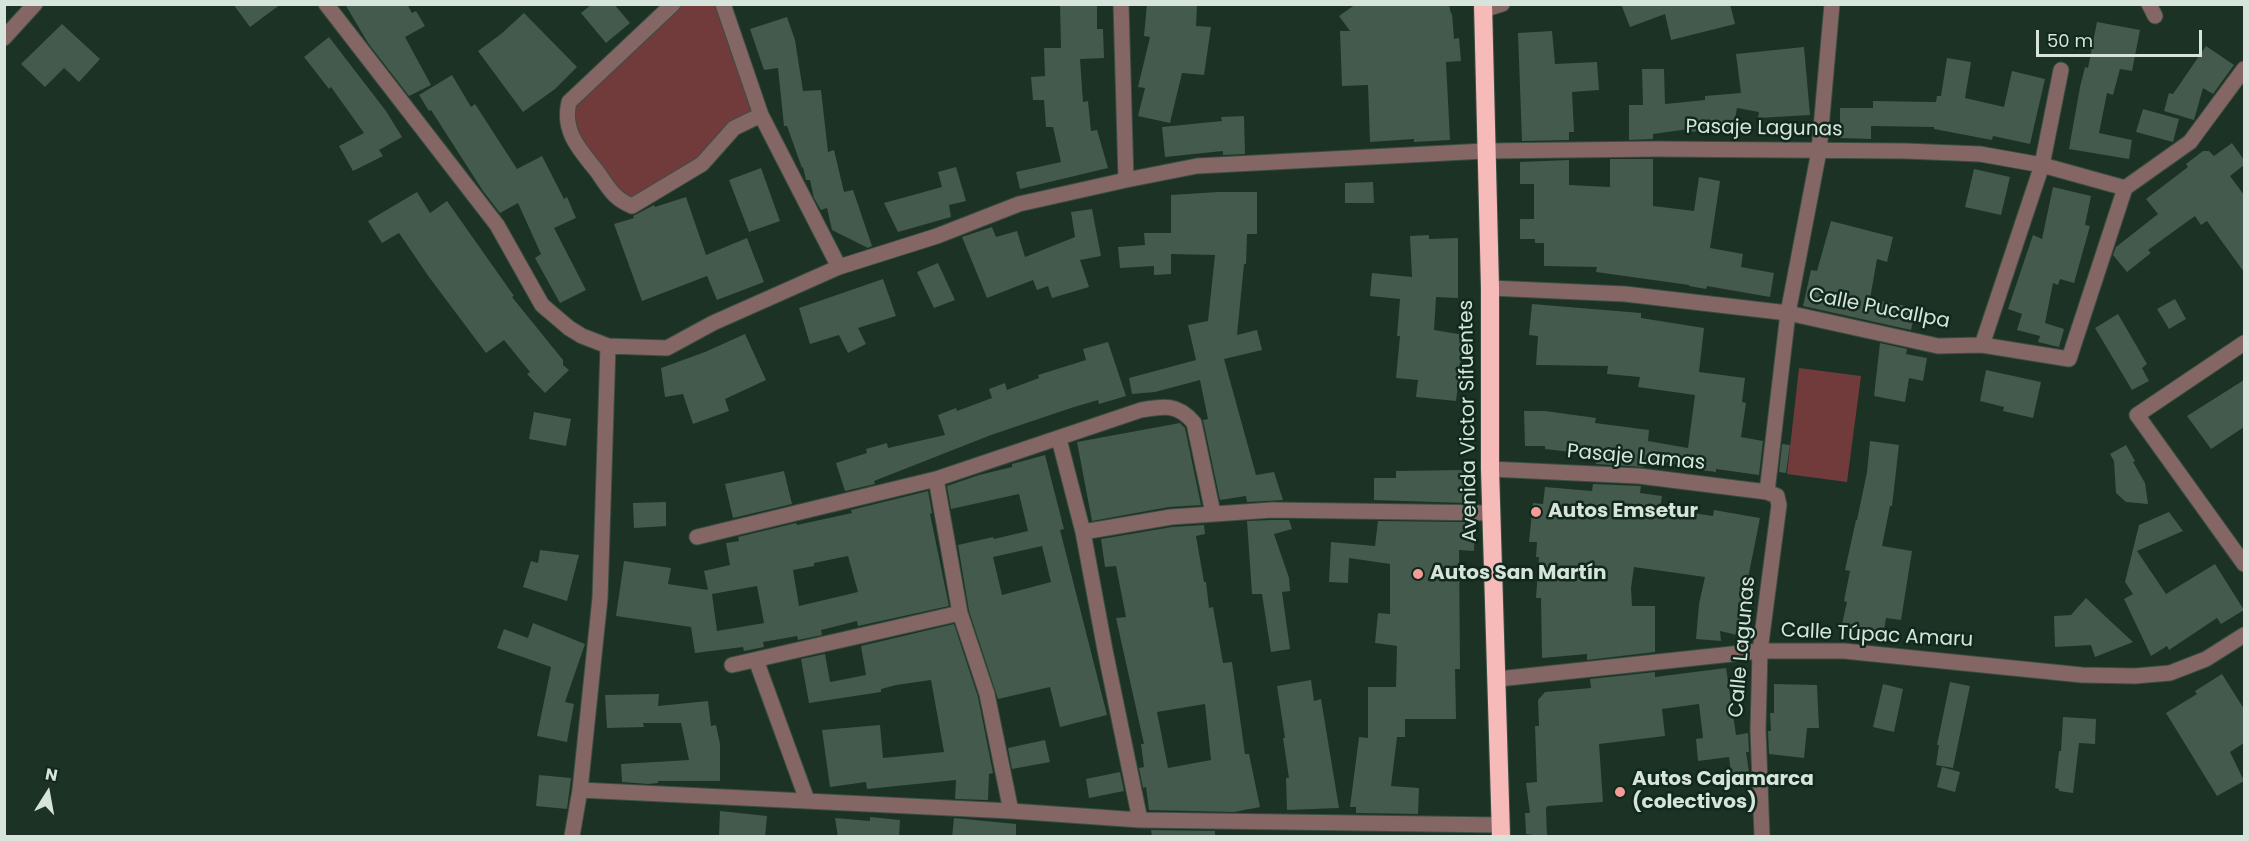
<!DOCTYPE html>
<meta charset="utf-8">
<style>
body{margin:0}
#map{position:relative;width:2249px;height:841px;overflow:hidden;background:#1b3225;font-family:Poppins,sans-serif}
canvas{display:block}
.frame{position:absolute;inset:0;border:6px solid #d6e4db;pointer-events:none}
.north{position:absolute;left:18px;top:763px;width:60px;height:60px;-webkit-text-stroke:4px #11281c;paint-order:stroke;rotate:11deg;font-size:16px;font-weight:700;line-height:24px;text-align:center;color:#d6e4db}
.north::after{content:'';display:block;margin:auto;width:21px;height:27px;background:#d6e4db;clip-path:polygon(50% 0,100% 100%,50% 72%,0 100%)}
.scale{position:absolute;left:2036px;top:30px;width:166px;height:27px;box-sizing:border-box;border:3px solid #d6e4db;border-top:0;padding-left:8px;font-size:18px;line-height:21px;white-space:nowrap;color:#d6e4db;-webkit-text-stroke:4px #11281c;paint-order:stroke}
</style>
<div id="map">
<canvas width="2249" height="841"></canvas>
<div class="frame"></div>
<div class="north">N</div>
<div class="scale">50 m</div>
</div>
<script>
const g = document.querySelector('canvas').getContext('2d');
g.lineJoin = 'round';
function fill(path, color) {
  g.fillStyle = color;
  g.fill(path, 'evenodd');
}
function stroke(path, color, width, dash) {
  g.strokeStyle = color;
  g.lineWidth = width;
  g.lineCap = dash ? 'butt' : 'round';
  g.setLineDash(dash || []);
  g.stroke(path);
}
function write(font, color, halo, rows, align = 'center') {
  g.font = font + ' Poppins,sans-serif';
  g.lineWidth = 5;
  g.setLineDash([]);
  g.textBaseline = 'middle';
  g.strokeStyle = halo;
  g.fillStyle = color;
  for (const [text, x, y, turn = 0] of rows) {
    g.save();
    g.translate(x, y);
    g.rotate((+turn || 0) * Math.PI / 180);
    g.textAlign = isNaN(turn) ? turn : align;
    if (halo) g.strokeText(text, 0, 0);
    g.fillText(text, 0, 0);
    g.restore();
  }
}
const green = new Path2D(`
 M673 5H723L761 115 711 156 632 206 615 197 567 113Z
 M1799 368 1861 376 1847 482 1787 474Z`);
const building = new Path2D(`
 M233 4H281L250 27Z
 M345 4H407L412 13 416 11 425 26 405 37 431 85 409 96 368 43Z
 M592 4H614L630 23 606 43 581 13Z
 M1147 4 1197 6 1196 26 1211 27 1204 75 1182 73 1170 123 1138 116 1145 88 1138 87 1150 37 1144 36Z
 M1356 4H1449L1451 14 1452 13 1454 39 1459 38 1461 61 1446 62 1450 140 1414 142V139L1370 142 1368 85 1342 86 1340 31H1350L1339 16Z
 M1621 4H1730L1735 24 1671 40 1665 14 1630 27Z
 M1097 5V29H1103L1104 58 1080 59 1083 102 1088 101 1091 131 1097 130 1108 168 1020 189 1016 172 1061 162 1053 127H1046L1044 100H1033L1031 77 1045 76 1044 48H1061L1060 6Z
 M524 13 577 67 555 89 523 112 478 51 501 34Z
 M787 17 795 40 803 91 821 90 828 152 834 150 844 192 853 190 872 246 868 248 832 230 827 208 821 210 814 198 810 180H806L803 167 802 168 787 126H784L778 68 764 70 750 29Z
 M2097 22 2140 30 2132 71 2120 69 2113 95 2107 93 2099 133 2132 140 2129 159 2069 149 2080 87 2085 67 2088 68Z
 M62 24 100 59 79 82 64 68 45 87 21 64Z
 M1552 31 1555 64 1597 62 1599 90 1572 92 1574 132H1569V140L1522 141 1518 33Z
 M329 37 386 111 402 137 379 150 383 156 353 171 339 146 364 133 331 87 329 89 304 57Z
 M2206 46 2234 65 2213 94 2203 88 2194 120 2164 111 2169 93 2173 94Z
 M1804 47 1810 115 1758 118 1759 112 1737 108 1733 129 1689 132V129L1653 134V139L1629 140V105H1643L1642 69H1664L1665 104 1705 100V96L1741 93 1736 54Z
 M1947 58 1971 62 1965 98 2004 107 2012 71 2045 79 2030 144 1993 136 1992 140 1934 129V127L1871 126V139L1840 138V108H1873V101L1936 102 1937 96H1941Z
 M452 75 471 107 475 104 517 169 542 156 564 199 567 197 576 218 554 228 586 290 560 303 535 258 541 254 518 203 500 213 483 191 431 110 429 111 419 95Z
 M2143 109 2179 119 2173 142 2136 132Z
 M1244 116 1245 154 1223 155V151L1165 157 1162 127 1222 121 1221 117Z
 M2232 143 2244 160V165L2230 176 2244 195V272L2207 221 2201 225 2195 216 2148 250 2151 253 2127 272 2113 255 2116 247 2158 214 2146 199 2188 167 2186 164 2203 151H2209L2214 156Z
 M1610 159H1653V206L1694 211 1699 177 1720 181 1710 248 1743 254 1741 267 1774 273 1770 297 1707 286 1706 289 1689 286V285L1596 272 1597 267 1544 266V243H1535V239H1520V219H1534V184H1520V162L1569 160V185L1610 187Z
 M956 167 966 201 949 205 951 217 898 232 884 203 942 187 938 172Z
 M761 168 780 221 749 232 729 180Z
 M1974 169 2010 177 2001 215 1965 207Z
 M1373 182 1374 203H1345V183Z
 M2053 187 2091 196 2085 225 2090 226 2074 283 2060 279 2058 285 2053 283 2045 323 2064 329 2059 347 2038 342 2040 336 2017 330 2022 314 2008 309 2033 235 2042 239Z
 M417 192 430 213 447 201 514 296 512 297 563 360V365L569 370 545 393 527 374 530 372 504 340 486 353 429 277 399 233 382 243 368 221Z
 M1218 192H1257V234H1247L1246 264H1244L1237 335 1257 330 1262 350 1224 359 1256 475 1274 472 1283 500 1247 502 1246 496 1220 500 1203 420 1208 419 1200 380 1155 392 1132 394 1129 378 1196 360 1188 325 1208 321 1215 255 1171 254V274L1154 275V266L1120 268 1118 247 1145 245 1144 233H1171V195Z
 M686 197 706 255 747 238 764 282 717 300 707 276 642 301 614 224 634 218 633 216 654 205 655 207Z
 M1092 209 1101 256 1080 260 1089 287 1052 298 1048 286 1037 290 1033 280 987 298 962 237 992 227 996 237 1017 231 1025 257 1075 237 1071 212Z
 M1831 221 1893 237 1887 262 1877 259 1870 299 1916 308 1911 330 1803 306 1811 270 1817 271Z
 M1429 235V239L1458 238V298L1436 297 1434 330 1464 335 1456 401 1416 397 1418 380 1396 378 1400 336H1397L1400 299 1370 296 1372 273 1412 277 1410 236Z
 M938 263 955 300 934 308 917 272Z
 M883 279 896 316 858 328 866 344 848 353 839 335 810 344 799 308Z
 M2175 299 2186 319 2169 329 2157 309Z
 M1532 304 1641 313V318L1704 328 1699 372 1745 378 1742 402 1746 403 1741 437 1763 441 1759 475 1716 469V472L1686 468V466L1645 459 1644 467 1596 464 1597 455 1545 449V446H1525L1524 411H1545L1596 418 1595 423 1649 430 1648 441 1688 448 1695 395 1638 387 1640 377 1607 374 1608 366 1536 365 1538 336 1529 335Z
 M2118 314 2147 364 2142 368 2149 381 2132 390 2095 328Z
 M745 334 766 380 725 399 729 411 693 424 683 394 665 397 661 368 705 352Z
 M1108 342 1126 396 1099 404 1098 400 1071 408 991 435 874 481 875 484 845 491 836 463 867 453 866 449 887 443 888 448 945 435 938 415 956 408 957 411 992 398 989 389 1005 383 1007 390 1039 378 1038 375 1086 360 1083 349Z
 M1880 343 1907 349 1906 354 1927 358 1923 381 1909 378 1905 402 1874 396Z
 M1986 370 2041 382 2033 418 2003 411 2004 407 1980 401Z
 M2244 380V427L2211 449 2187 416Z
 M534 412 571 419 566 446 529 439Z
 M1180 423 1185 428 1201 505 1169 507 1092 521 1077 442Z
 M1870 441 1899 445 1892 506H1890L1882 546 1912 551 1901 620 1886 618 1883 636 1866 634 1867 629 1842 624 1847 602 1844 601 1850 571 1845 570 1856 520H1857L1867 472Z
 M1782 444 1790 445 1786 473 1779 472Z
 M2126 445 2135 461 2133 462 2145 483 2148 504 2126 502 2116 493 2114 461 2110 454Z
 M1045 455 1064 529 1060 530 1107 715 1060 727 1050 687 998 699 969 611 958 545 993 537 994 539 1028 531 1019 494 951 509 947 486 979 475 1012 467V464ZM1042 546 1051 582 1002 595 993 557Z
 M1464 470 1465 503 1374 500V478H1396V471Z
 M784 471 792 504 733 518 725 484Z
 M1593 484 1641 486 1640 493 1662 496 1660 508 1713 516 1714 510 1760 518 1746 588 1749 589 1743 618 1741 617 1737 635 1720 631 1721 641 1696 639 1699 604 1705 577 1634 567 1631 588 1632 606H1655V652L1587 660V654L1542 658 1541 598H1536L1539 557H1536L1537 542H1529L1533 503 1543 504 1545 487 1592 491Z
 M928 491 932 513 930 514 949 606 858 626 857 621 821 630 822 635 798 640 797 636 763 642 764 647 744 651 743 647 695 653 691 627 616 616 624 561 671 568 668 584 708 590 704 571 730 565 726 543 739 541 738 537 796 523 797 525 852 513 851 510ZM848 556 858 592 799 606 793 570 814 566V563ZM757 586 764 623 717 631 712 594Z
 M666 502V526L634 528 633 503Z
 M2169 512 2183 531 2137 551 2166 594 2215 564 2244 610 2221 624 2217 618 2169 650 2167 646 2151 656 2124 599 2133 594 2125 582 2139 525Z
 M1272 520H1289L1292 529 1274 534 1289 578 1290 591 1282 592 1290 649 1271 652 1262 594H1252L1247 521Z
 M1378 521 1465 522V525H1475L1474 551 1459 550 1460 669H1455L1456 719H1405V737H1397L1391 786 1419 788 1418 814 1356 813V807H1350L1359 737 1368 738V687H1396L1397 646 1375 643 1378 613 1390 614V564L1349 558 1348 583 1329 582 1331 542 1375 546Z
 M1204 525 1205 534 1196 536 1204 582H1206L1209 608 1213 607 1223 663 1232 662 1245 754H1249L1260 807 1234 812 1149 810 1146 787 1143 788 1139 768 1144 767 1141 744H1144L1116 618 1126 617 1116 566 1105 567 1101 539 1172 527ZM1205 704 1211 760 1168 768 1157 712Z
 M540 550 579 555 567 601 523 587 531 561 538 563Z
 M2086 598 2106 617 2133 642 2095 657 2091 645 2055 647 2054 616 2071 615Z
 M533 623 585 644 565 702 574 704 567 742 537 736 551 667 497 648 504 629 528 638Z
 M954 624 978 697 993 773 989 774 988 800 955 799 956 780 867 789 866 782 830 787 822 730 880 725 883 758 944 752 931 680 896 685 881 689V692L809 703 801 659 825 654 830 682 866 675 861 646Z
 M1726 668 1736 735 1748 733 1749 752H1746L1750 779 1732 781 1729 757 1698 761 1696 739 1703 738 1699 704 1662 709 1665 736 1599 744 1603 802 1548 806 1546 808 1547 837 1526 834 1525 813H1530L1526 783 1537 782 1535 726H1539L1538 700 1545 692 1591 688 1590 679 1655 672V677Z
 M2222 674 2244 709V743L2230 752 2244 781 2217 796 2166 713 2197 694 2195 691Z
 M1311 680 1314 701 1321 699 1339 808 1287 810 1286 778H1289L1283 738H1285L1277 686Z
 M1950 682 1970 686 1953 768 1936 765 1939 745H1937Z
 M1774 684 1817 685 1819 728H1807L1804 758 1769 754 1768 731H1771L1770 713H1774Z
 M1883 684 1903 689 1894 732 1873 727Z
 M659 694 658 706 708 701 711 726 716 725 720 744V781H658V783L648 784 622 782 621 764 689 760 681 723H643L644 727 607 728 605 695Z
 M2063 717 2096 719 2095 744 2079 743 2073 793 2059 791V789L2055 788 2059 751H2061Z
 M1045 740 1050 762 1012 769 1008 748Z
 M1942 767 1960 772 1955 792 1937 787Z
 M1120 772 1124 791 1089 798 1086 779Z
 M539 775 571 778 567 809 536 806Z
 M720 811 767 816 765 837H719Z
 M870 817 900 820 899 837H838L835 818 870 821Z
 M954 818 1016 824V837H952Z
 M1151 830 1215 831V837H1152Z`);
const minor = new Path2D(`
 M326 4 497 225 542 305 569 328 582 336 608 346 667 348 713 323 839 267 937 236 1019 204 1126 180 1197 166 1485 151 1655 149 1905 151 1980 154 2042 165 2125 188
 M673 4 569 102C562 131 579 149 596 170 608 186 612 198 632 206L702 164 734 128 761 115
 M723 4 761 115 839 267
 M1121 4 1126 180
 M2149 4 2155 16
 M1483 10 1502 4
 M4 38 35 4
 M2125 188 2190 142 2244 69
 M1490 288 1625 294 1788 313 1938 346 1982 345 2069 359 2125 188
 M2244 343 2137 415 2244 564
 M1982 345 2042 165 2061 70
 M1059 439 1083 532 1105 650 1140 820
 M1490 469 1639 476 1767 492 1777 496 1779 505 1760 651 1758 730 1762 836
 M936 479 960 613 987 694 1011 811
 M1767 492 1788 313 1819 151 1832 4
 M1083 532 1171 517 1272 510 1492 513
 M697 537 936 479 1141 410C1163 406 1178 403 1194 423L1213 513
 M756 660 807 800
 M732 665 960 613
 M1498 679 1760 651H1844L2082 675 2135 676 2170 673 2206 659 2244 635
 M580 790 1011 811 1140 820 1501 825
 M572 836 580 790 600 598 608 346`);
const highway = new Path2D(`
 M1483 4 1490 288V469L1501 836`);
const markers = [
 [1536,512,6,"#f59b99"],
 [1418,574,6,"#f59b99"],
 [1620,792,6,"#f59b99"]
];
const streetNames = [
 ["Pasaje Lagunas",1764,129,1],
 ["Calle Pucallpa",1879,309,11],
 ["Avenida Victor Sifuentes",1469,421,-91],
 ["Pasaje Lamas",1636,458,5],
 ["Calle Túpac Amaru",1877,636,3],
 ["Calle Lagunas",1743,647,-85]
];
const poiNames = [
 ["Autos Emsetur",1548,512],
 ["Autos San Martín",1430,574],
 ["Autos Cajamarca",1632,780],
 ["(colectivos)",1632,803]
];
fill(green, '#723b3b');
fill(building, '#435a4c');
stroke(minor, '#394e42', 17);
stroke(highway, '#394e42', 20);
stroke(minor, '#846665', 15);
stroke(highway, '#f6bbb8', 18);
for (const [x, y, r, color] of markers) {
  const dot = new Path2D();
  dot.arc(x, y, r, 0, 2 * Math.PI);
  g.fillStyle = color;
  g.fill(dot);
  stroke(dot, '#11281c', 2);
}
write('20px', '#d6e4db', '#11281c', streetNames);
write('bold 20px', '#d6e4db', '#11281c', poiNames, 'left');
</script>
